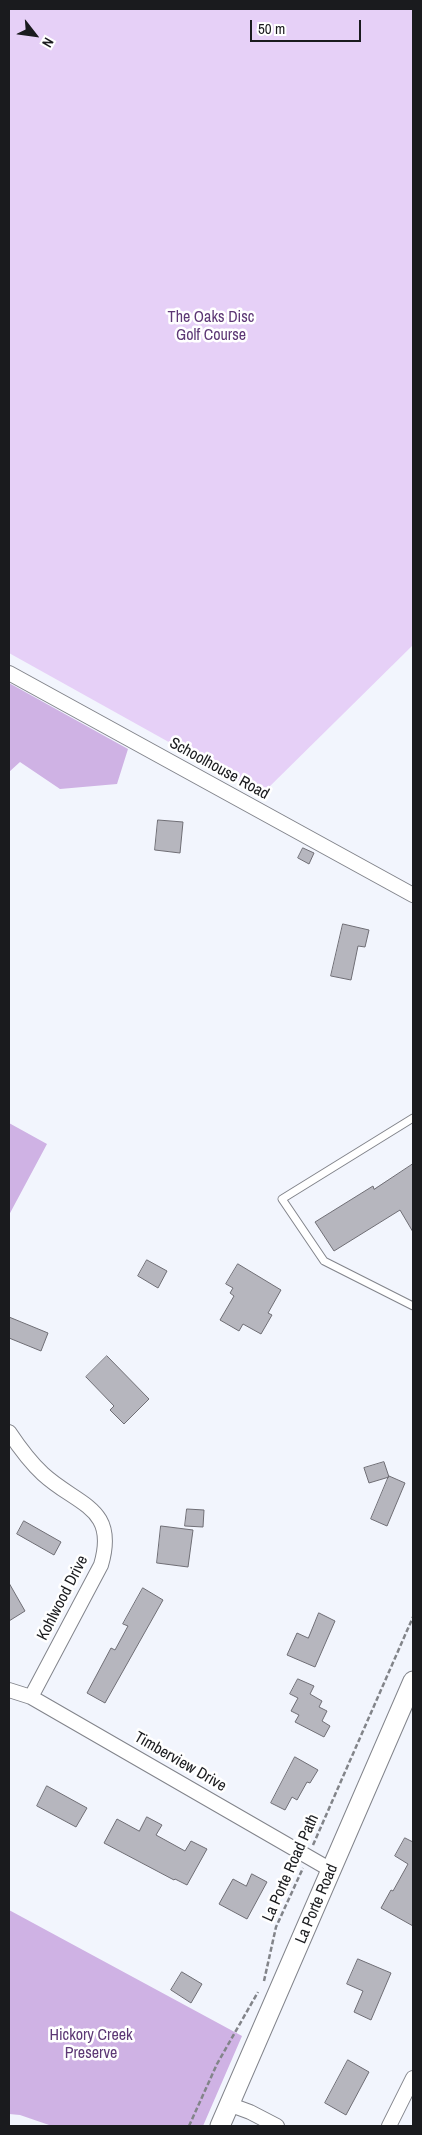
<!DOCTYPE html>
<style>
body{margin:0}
#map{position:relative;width:422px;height:2135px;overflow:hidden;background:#f2f5fd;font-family:"Archivo Narrow",sans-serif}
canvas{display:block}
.frame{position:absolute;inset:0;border:10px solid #1a1b1e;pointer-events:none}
.north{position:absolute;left:10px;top:10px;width:50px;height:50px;-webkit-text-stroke:4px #fff;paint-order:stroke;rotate:120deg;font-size:14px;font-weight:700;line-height:20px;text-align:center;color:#1a1b1e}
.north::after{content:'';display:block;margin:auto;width:18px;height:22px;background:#1a1b1e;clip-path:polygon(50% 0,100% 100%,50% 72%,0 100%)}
.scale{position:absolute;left:250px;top:20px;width:111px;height:22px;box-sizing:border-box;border:2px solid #1a1b1e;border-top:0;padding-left:6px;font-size:15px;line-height:18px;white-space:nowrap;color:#1a1b1e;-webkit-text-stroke:4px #fff;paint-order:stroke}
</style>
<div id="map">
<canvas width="422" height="2135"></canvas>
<div class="frame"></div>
<div class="north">N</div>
<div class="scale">50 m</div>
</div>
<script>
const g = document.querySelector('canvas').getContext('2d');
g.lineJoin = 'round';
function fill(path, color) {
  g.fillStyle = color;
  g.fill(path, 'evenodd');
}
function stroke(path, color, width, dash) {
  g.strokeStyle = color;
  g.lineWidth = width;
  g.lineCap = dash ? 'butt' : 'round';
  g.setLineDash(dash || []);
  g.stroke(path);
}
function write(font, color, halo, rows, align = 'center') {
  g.font = font + ' "Archivo Narrow",sans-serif';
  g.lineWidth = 5;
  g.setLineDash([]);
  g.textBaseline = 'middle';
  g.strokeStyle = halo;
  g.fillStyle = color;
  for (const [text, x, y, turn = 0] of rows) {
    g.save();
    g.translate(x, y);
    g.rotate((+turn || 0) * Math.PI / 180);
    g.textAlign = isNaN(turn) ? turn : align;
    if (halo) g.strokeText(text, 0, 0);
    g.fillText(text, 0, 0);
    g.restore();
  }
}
const green = new Path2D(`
 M9 9H413V645L262 794 9 653Z`);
const forest = new Path2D(`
 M9 683 128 749 117 784 60 789 20 762 9 772Z
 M9 1123 47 1144 9 1215Z
 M9 1910 242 2036 203 2126H52L20 2115 9 2114Z`);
const building = new Path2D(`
 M158 820 183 822 180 853 155 850Z
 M303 848 314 853 309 864 298 858Z
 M343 924 369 930 365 947 358 946 351 980 331 976Z
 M413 1164V1232L400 1210 334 1251 315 1222 373 1186 374 1189Z
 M147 1260 167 1271 158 1288 138 1276Z
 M238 1264 281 1290 268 1313 272 1315 261 1334 243 1324 239 1331 220 1320 234 1296 230 1293 233 1288 226 1284Z
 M9 1317 48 1333 41 1351 9 1338Z
 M107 1356 149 1399 124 1424 110 1410 114 1406 86 1377Z
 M384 1462 389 1477 369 1483 364 1468Z
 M389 1476 405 1483 387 1526 371 1519Z
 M187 1509 204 1510 203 1527 185 1526Z
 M24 1521 61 1542 54 1555 17 1534Z
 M161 1526 193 1530 188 1567 157 1563Z
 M9 1583 25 1611 9 1621Z
 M143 1588 163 1600 105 1703 87 1693 111 1648 115 1650 128 1626 123 1624Z
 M319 1613 335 1621 315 1667 287 1655 297 1633 308 1638Z
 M298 1679 314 1686 310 1694 322 1701 319 1707 327 1711 322 1721 330 1726 324 1737 295 1722 299 1715 291 1711 298 1698 290 1694Z
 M295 1757 318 1770 310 1783 307 1782 297 1800 292 1797 285 1810 271 1803Z
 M47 1786 87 1808 76 1827 37 1806Z
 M147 1817 162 1825 156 1835 185 1851 191 1841 207 1849 187 1885 175 1879 174 1880 104 1843 117 1819 139 1831Z
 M405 1838 413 1842V1926L381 1908 391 1890 393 1891 408 1864 395 1856Z
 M252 1874 267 1882 247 1919 219 1904 233 1879 246 1886Z
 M358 1959 391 1973 371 2020 354 2012 363 1991 347 1984Z
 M182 1972 202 1984 191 2003 171 1990Z
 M348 2060 369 2072 346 2115 325 2103Z`);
const path = new Path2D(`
 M313 1845 413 1617
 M264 1981 276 1927 303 1868
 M189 2126 217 2064 258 1992`);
const lane = new Path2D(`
 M413 1118 282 1199 324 1261 413 1306`);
const street = new Path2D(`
 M9 673 413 895
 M9 1432C19 1447 30 1462 43 1474 78 1506 118 1507 101 1565L31 1697
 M9 1690 31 1697 331 1870
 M231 2105 250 2112 277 2126
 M389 2126 413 2078`);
const secondary = new Path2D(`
 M220 2126 413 1681`);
const parkNames = [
 ["The Oaks Disc",211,318],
 ["Golf Course",211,336],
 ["Hickory Creek",91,2036],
 ["Preserve",91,2054]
];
const streetNames = [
 ["Schoolhouse Road",219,769,29],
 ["Kohlwood Drive",63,1598,-63],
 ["Timberview Drive",180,1762,30],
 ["La Porte Road Path",291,1868,-66],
 ["La Porte Road",317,1904,-67]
];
fill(green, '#e6d0f7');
fill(forest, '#cfb2e4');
fill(building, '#b6b6be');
stroke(building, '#6f6e75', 1);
stroke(lane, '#82848b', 9);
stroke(street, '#82848b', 16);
stroke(secondary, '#82848b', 21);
stroke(path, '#828489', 2.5, [5, 2.5]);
stroke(lane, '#fff', 7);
stroke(street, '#fff', 14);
stroke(secondary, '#fff', 19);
write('16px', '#5d3875', '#fff', parkNames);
write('16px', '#1a1b1e', '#fff', streetNames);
</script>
